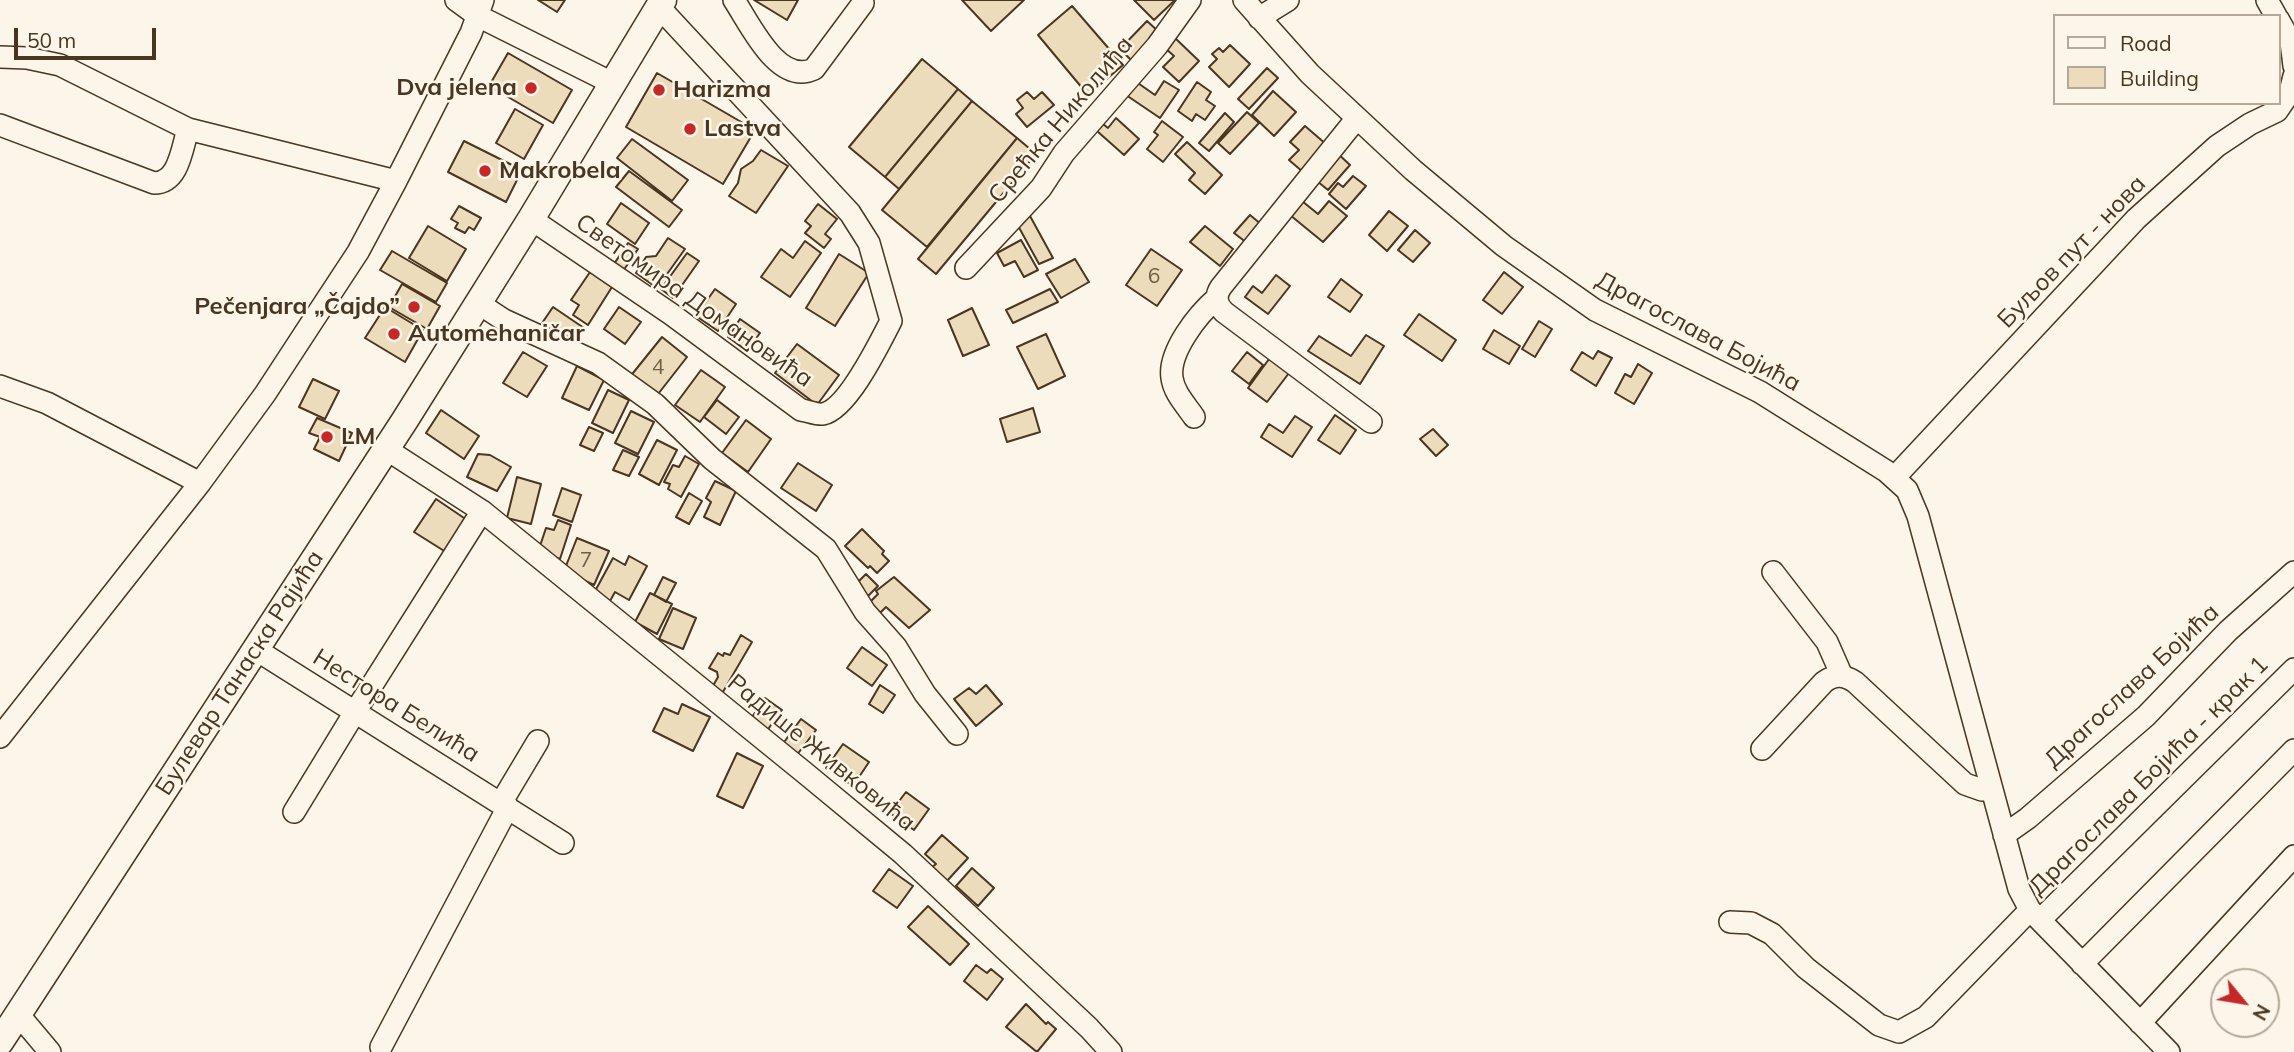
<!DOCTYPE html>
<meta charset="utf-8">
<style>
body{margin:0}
#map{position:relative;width:2294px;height:1052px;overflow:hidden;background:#fbf6e9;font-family:Mulish,sans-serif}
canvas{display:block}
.legend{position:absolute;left:2053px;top:14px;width:228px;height:91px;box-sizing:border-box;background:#fbf6e9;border:2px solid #b4a999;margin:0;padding:9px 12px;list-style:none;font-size:21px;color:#4a3520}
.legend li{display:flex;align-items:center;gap:14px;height:35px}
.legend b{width:35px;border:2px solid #b4a999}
.north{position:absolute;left:2210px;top:968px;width:70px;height:70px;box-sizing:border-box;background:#fbf6e9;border:2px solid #b4a999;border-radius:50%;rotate:120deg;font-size:19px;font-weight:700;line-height:28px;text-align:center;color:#4a3520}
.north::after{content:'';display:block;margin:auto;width:24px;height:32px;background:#c62828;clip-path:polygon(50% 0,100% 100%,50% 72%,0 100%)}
.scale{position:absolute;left:14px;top:28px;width:142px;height:32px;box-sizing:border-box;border:4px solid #4a3520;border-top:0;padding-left:9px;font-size:21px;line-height:24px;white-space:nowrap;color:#4a3520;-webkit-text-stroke:5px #fbf6e9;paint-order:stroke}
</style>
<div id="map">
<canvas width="2294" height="1052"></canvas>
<ul class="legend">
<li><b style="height:9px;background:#fbf6e9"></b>Road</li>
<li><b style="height:19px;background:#ecdcbc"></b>Building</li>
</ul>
<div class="north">N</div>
<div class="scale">50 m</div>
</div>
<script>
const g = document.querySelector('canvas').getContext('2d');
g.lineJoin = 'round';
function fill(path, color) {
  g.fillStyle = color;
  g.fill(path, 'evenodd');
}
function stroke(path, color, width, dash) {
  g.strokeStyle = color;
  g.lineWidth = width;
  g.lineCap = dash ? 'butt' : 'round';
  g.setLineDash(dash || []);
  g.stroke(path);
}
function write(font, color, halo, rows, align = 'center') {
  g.font = font + ' Mulish,sans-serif';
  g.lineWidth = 5;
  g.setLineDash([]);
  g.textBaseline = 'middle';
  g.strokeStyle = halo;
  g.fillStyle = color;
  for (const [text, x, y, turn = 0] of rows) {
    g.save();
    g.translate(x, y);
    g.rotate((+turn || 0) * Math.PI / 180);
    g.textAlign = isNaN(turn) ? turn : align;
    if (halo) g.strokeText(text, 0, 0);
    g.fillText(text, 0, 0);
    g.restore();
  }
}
const building = new Path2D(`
 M538 0H565L557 12Z
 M754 0H798L787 20Z
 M962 0H1024L991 31Z
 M1134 0H1175L1154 20Z
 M1072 6 1123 65 1088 95 1038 35Z
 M1147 21 1159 32 1132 61 1120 49Z
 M1174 37 1199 61 1179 82 1163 67 1174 56 1165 48Z
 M1230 45 1250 64 1229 87 1209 67 1217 59 1212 54 1219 48 1223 52Z
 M508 53 572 90 553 123 489 86Z
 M922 59 958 89 885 177 849 147Z
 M1267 68 1278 78 1249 109 1238 99Z
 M657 73 755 130 723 184 626 127Z
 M1135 81 1155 95 1164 81 1179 90 1160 118 1126 95Z
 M1197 82 1211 92 1206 100 1215 106 1205 120 1196 114 1192 121 1178 111Z
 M958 89 972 101 899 189 885 177Z
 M1273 91 1296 112 1274 136 1252 115Z
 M1027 92 1034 99 1042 92 1054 105 1027 127 1016 114 1023 108 1017 100Z
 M972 101 1017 138 927 247 882 210Z
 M515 109 543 125 524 159 496 143Z
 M1247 112 1259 123 1230 154 1218 143Z
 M1225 113 1234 122 1209 151 1199 143Z
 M1116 118 1139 139 1124 155 1097 131 1103 124 1108 128Z
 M1162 121 1183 137 1163 162 1147 149 1158 135 1154 132Z
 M1305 126 1327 145 1303 172 1289 160 1299 150 1290 142Z
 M1017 138 1036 154 936 274 918 259Z
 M632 139 688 180 672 201 617 158Z
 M464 141 522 170 506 202 448 172Z
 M1187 142 1222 175 1205 194 1189 180 1195 173 1175 154Z
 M761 150 788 166 756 213 729 196 738 183 741 169 753 161Z
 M1335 151 1350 165 1328 190 1312 177Z
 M629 171 682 210 669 227 616 187Z
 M1353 176 1366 186 1346 209 1329 194 1338 183 1343 187Z
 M1302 201 1318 214 1329 201 1347 216 1323 242 1290 215Z
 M621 203 649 223 635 244 607 224Z
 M818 204 837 219 825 234 831 239 824 248 805 233 811 226 805 221Z
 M459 206 481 218 474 230 469 227 465 233 455 228 458 223 451 219Z
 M1389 211 1408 226 1387 251 1369 235Z
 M1250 215 1262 225 1247 243 1234 233Z
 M1030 216 1053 258 1039 264 1016 222Z
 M428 226 466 249 447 281 409 258Z
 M1205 226 1233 249 1220 266 1190 242Z
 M1415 230 1430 243 1413 262 1398 250Z
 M668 238 685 249 657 288 636 273 646 257 656 256Z
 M1021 240 1038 270 1024 277 1015 261 1004 266 997 253Z
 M805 241 821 253 790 297 761 277 781 249 793 258Z
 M628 243 638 249 621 274 612 267Z
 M1151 249 1182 270 1157 306 1126 285Z
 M392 251 447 283 436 302 380 270Z
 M687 253 699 261 673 298 661 289Z
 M839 254 869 273 835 326 806 308Z
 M1075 259 1089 282 1061 298 1046 274Z
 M590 272 612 287 588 325 573 315 579 305 571 300Z
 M1504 272 1523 287 1502 314 1483 300Z
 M1276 275 1290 286 1268 314 1245 297 1253 286 1262 293Z
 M1341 279 1362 295 1350 312 1328 297Z
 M402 284 440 306 427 329 389 307Z
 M715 289 736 304 718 331 696 316Z
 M1050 289 1058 302 1013 323 1006 310Z
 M385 307 423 330 405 362 365 338Z
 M553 307 584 328 569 350 538 329Z
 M619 307 641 322 625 344 604 329Z
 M972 308 989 345 963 356 948 320Z
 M1419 314 1456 340 1442 361 1404 335Z
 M740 319 760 333 747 351 728 337Z
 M1539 321 1552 329 1535 357 1522 349Z
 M1494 330 1520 346 1509 364 1483 349Z
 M1046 334 1065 376 1038 389 1017 347Z
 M1366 335 1384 346 1360 384 1308 351 1319 336 1351 356Z
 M662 337 687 357 655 398 629 378Z
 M797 344 839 375 817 405 775 373Z
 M1598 351 1612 358 1596 386 1571 370 1582 352 1593 359Z
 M523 352 547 366 527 397 503 383Z
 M1247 352 1263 365 1249 384 1232 371Z
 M1269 359 1289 373 1267 402 1248 388Z
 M1638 364 1652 373 1634 404 1615 393 1625 374 1631 377Z
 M577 366 604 380 589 410 562 398Z
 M701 370 725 387 700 422 675 405Z
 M313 379 339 391 325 419 299 407Z
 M608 390 629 400 613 433 592 423Z
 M717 400 739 417 726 434 704 417Z
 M1033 408 1040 432 1007 442 1000 419Z
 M441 410 479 436 464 459 426 433Z
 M631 411 654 422 638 454 615 443Z
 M1335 415 1356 430 1340 454 1318 440Z
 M1295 416 1312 427 1292 457 1261 437 1269 424 1283 433Z
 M317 418 352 433 339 461 314 449 320 437 309 433Z
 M746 420 771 439 748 472 722 453Z
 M589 427 603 433 594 451 580 445Z
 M1433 429 1448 445 1436 456 1420 439Z
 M657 440 677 450 659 485 639 474Z
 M623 450 639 457 629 476 613 470Z
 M478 454 490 455 511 467 497 491 467 477Z
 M685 456 699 464 681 497 668 489 670 484 664 482 673 465 679 467Z
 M798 463 832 485 816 511 781 488Z
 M517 477 541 484 531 524 507 518Z
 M715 481 736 491 720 525 704 517 711 502 706 498Z
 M562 488 581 495 572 522 553 515Z
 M689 493 702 501 689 524 676 517Z
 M436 499 470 522 449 554 414 532Z
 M558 520 571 525 560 559 538 552 546 528 554 530Z
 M862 529 884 551 882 554 889 561 877 573 870 566 868 568 845 546Z
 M577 538 609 551 594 585 564 571Z
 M629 556 647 566 629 600 615 592 610 601 594 593 613 558 625 565Z
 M866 574 878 586 866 598 854 586Z
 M663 577 676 583 666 602 654 595Z
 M894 577 930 610 909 628 886 607 880 613 870 602 878 594 876 591Z
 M650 593 672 604 657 634 635 622Z
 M673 608 696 618 683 649 659 639Z
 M741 635 752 642 720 697 710 691 718 677 717 672 709 668 718 653 723 656 724 653 730 655Z
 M862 647 887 665 872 686 847 668Z
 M880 685 895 695 883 713 869 704Z
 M986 685 1002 704 976 726 954 699 969 688 976 694Z
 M765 698 782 710 766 732 750 720Z
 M682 704 710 717 693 751 653 731 664 708 678 714Z
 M801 719 816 730 796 756 782 745Z
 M843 744 869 762 853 786 826 768Z
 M737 753 763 766 743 808 717 796Z
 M906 792 929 809 914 830 890 813Z
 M942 835 968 858 946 882 931 868 936 864 925 854Z
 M972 868 994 888 978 906 956 886Z
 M889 869 913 886 897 908 873 891Z
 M928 906 969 944 950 965 908 927Z
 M976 965 987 973 991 969 1003 979 987 1000 964 981Z
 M1026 1004 1046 1024 1048 1022 1056 1029 1037 1052 1006 1027Z`);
const minor = new Path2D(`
 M456 0 478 16 612 83
 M734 0C750 24 778 86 814 69L863 3
 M1244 0 1310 74 1413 170 1504 246 1595 310 1760 392 1886 471 1907 490 1918 516 2019 889 2030 910 2169 1052
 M2267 0 2276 16
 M1259 18 1288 0
 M2278 19 2291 42 2294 66
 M0 57 27 58 60 65 188 129 396 181
 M1357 118 1221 287C1215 296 1216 304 1224 312L1371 422
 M0 125 154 183C179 183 182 148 188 129
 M531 219 671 314 801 410C808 411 817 415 823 414 848 409 880 342 891 321L869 243 850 213 659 7
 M966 268 1041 188 1064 153 1157 46 1190 0
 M478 303 504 320 598 363 655 404 712 459 826 549 865 612 896 647 925 694 957 734
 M0 386 47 403 200 483
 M1194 417C1186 405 1174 393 1172 378 1168 352 1198 314 1217 298
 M386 449 482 511 805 773 903 854 1089 1028 1111 1052
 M1894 478 2136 219 2217 146 2250 124 2277 111 2290 92 2294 76
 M1773 572 1827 642 1842 676
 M255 649 563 843
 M0 737 200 483 265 394 314 319 358 252 396 181 471 33 483 0
 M1762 749 1824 682C1835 674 1844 675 1855 682L1965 784 1982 790 1991 789
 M501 803 538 741
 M294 812 355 712 482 511
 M2004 835 2028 818 2146 716 2228 631 2294 572
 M2040 920 2294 669
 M1730 922 1751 923 1772 934 1806 968 1879 1025 1899 1032 1926 1017 2030 910
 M2082 964 2294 750
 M18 1014 50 1052
 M2140 1023 2294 856
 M381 1047 508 807`);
const major = new Path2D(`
 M0 1042 405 420 531 219 663 0`);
const markers = [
 [531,88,7,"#c62828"],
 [659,90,7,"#c62828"],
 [690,129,7,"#c62828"],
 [485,171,7,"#c62828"],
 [414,307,7,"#c62828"],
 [394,334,7,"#c62828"],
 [327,437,7,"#c62828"]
];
const numberNames = [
 ["6",1154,277],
 ["4",658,368],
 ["7",586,561]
];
const poiNames = [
 ["Dva jelena",517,88,"right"],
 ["Harizma",673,90],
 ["Lastva",704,129],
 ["Makrobela",499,171],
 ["Pečenjara „Čajdo”",400,307,"right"],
 ["Automehaničar",408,334],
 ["LM",341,437]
];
const streetNames = [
 ["Срећка Николића",1061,120,-50],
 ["Буљов пут - нова",2072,252,-46],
 ["Светомира Домановића",694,301,35],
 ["Драгослава Бојића",1698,332,28],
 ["Булевар Танаска Рајића",240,673,-57],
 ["Драгослава Бојића",2132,686,-43],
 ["Нестора Белића",396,706,32],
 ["Радише Живковића",821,753,39],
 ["Драгослава Бојића - крак 1",2149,776,-45]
];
fill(building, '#ecdcbc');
stroke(building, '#4a3520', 2);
stroke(minor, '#4a3520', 24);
stroke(major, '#4a3520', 29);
stroke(minor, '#fbf6e9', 21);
stroke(major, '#fbf6e9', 26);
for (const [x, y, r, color] of markers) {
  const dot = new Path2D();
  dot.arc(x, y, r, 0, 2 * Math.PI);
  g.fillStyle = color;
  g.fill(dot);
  stroke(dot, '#fbf6e9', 2.5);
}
write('21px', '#725f47', null, numberNames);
write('bold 24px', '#4a3520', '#fbf6e9', poiNames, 'left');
write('24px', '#4a3520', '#fbf6e9', streetNames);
</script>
